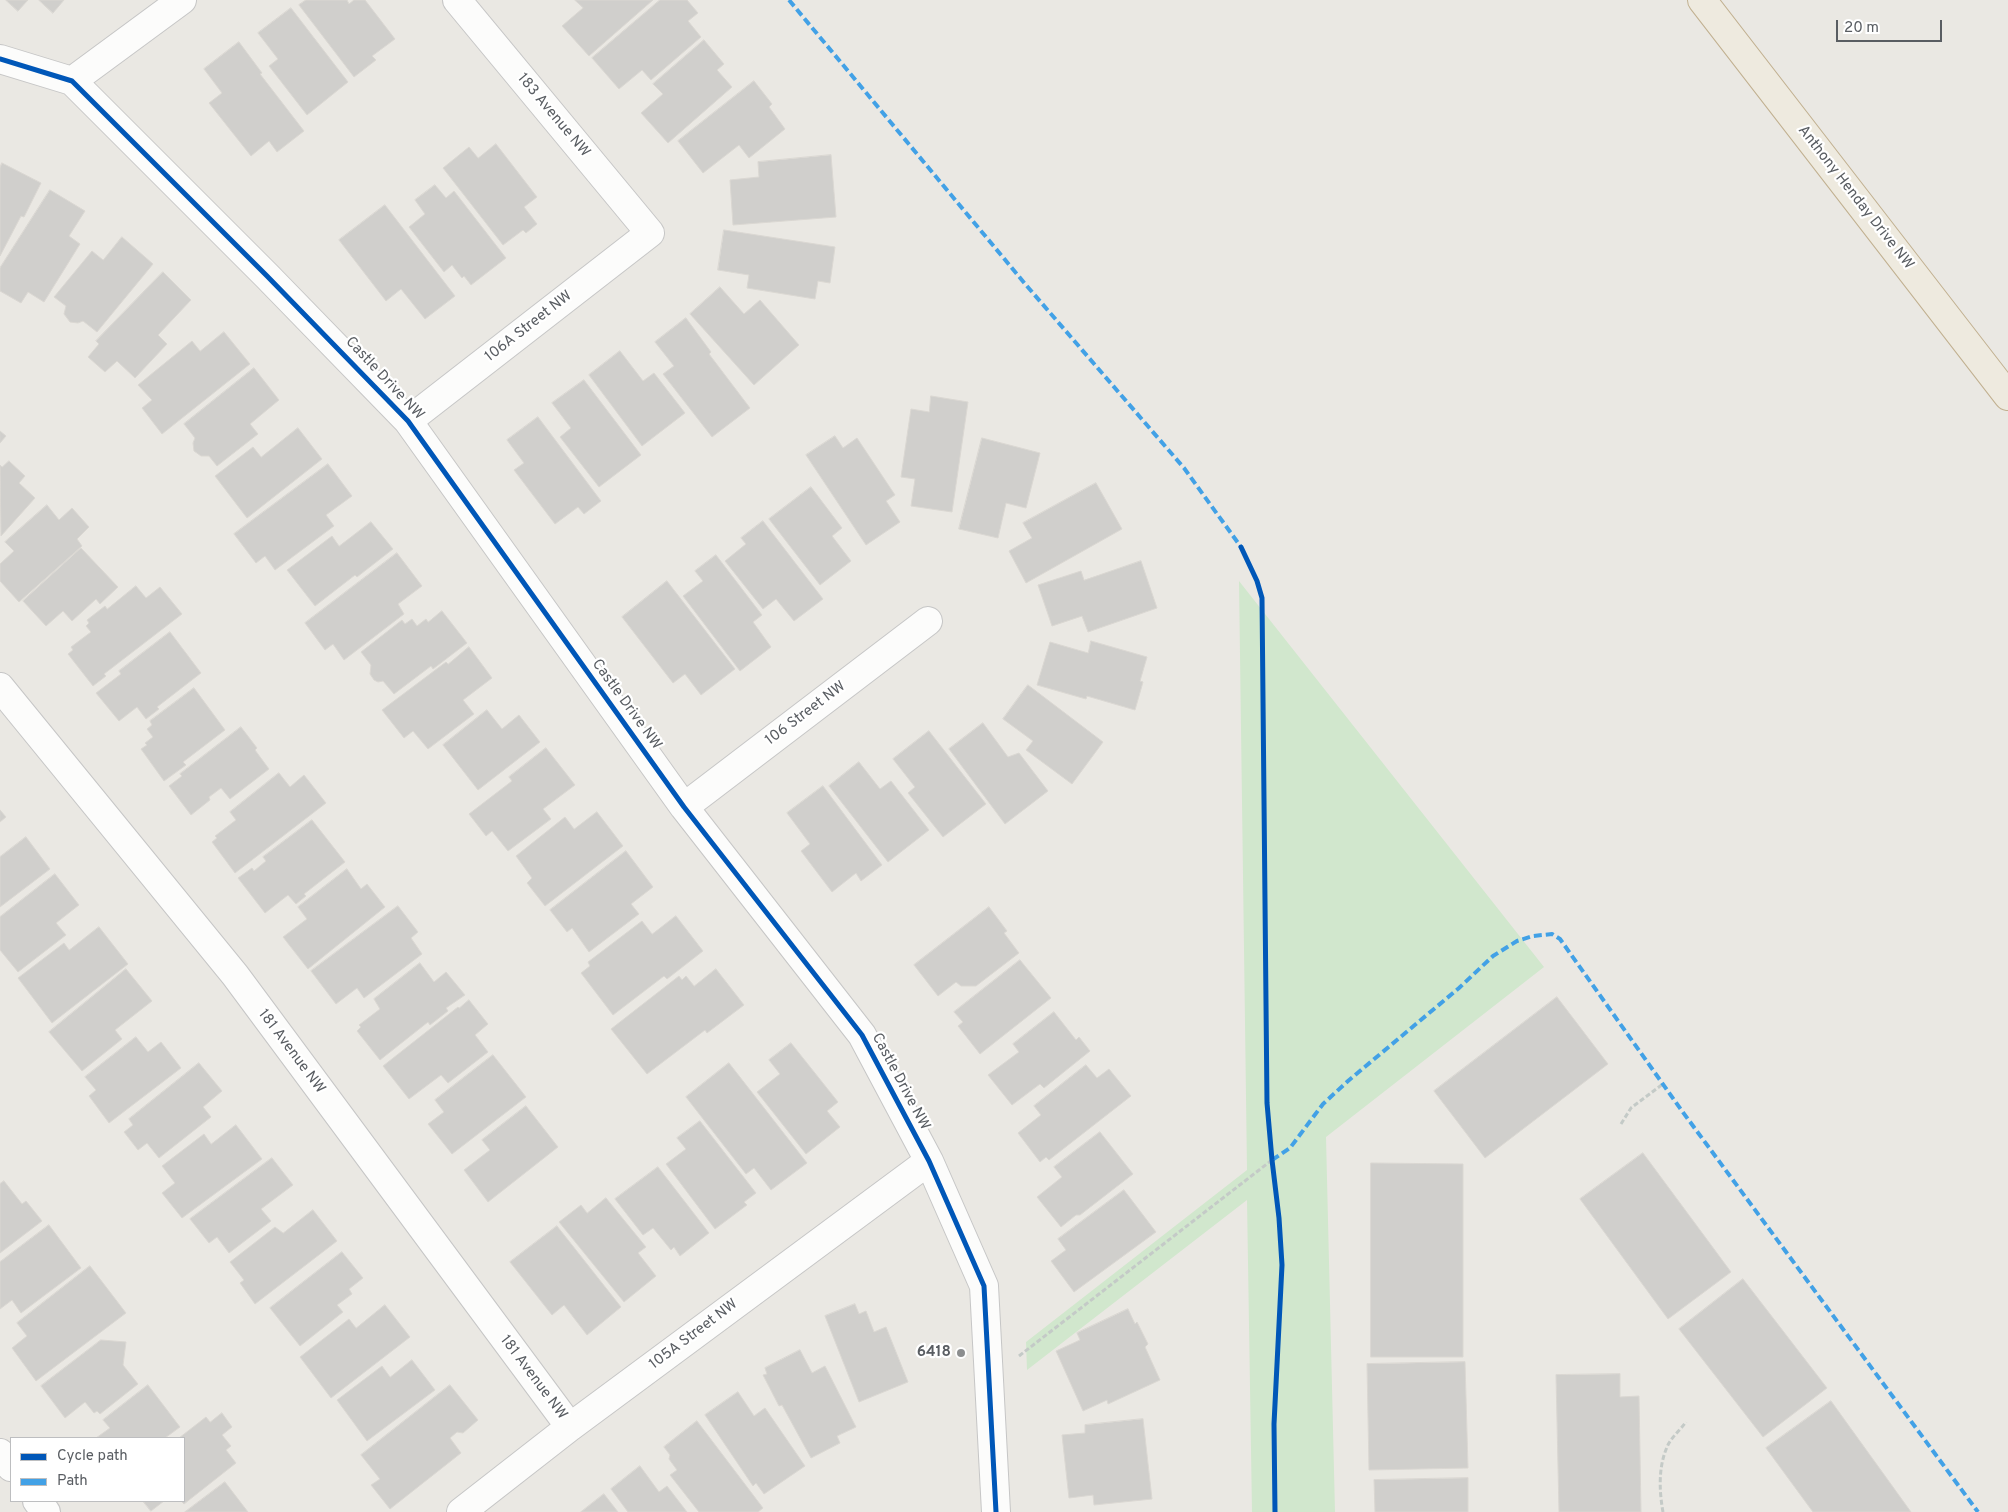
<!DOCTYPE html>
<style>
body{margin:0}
#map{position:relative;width:2008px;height:1512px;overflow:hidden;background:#eae8e3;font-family:Overpass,sans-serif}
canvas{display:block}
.legend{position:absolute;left:10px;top:1437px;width:175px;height:65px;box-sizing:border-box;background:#fff;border:1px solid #bdbec0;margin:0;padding:6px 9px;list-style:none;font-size:15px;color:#595d62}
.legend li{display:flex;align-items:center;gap:10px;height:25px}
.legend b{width:25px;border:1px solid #bdbec0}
.scale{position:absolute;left:1836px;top:20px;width:106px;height:22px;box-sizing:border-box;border:2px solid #595d62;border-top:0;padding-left:6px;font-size:15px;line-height:18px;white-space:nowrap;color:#595d62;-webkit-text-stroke:4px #fff;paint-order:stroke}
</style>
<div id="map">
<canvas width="2008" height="1512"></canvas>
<ul class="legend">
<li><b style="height:6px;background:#0057b8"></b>Cycle path</li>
<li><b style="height:6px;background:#42a1e6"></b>Path</li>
</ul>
<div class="scale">20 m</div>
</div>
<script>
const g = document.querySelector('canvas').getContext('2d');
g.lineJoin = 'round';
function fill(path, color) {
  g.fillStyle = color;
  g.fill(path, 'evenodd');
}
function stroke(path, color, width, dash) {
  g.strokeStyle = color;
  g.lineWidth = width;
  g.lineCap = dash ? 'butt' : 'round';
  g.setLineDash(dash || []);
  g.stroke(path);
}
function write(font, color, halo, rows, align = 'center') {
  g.font = font + ' Overpass,sans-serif';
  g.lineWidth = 4.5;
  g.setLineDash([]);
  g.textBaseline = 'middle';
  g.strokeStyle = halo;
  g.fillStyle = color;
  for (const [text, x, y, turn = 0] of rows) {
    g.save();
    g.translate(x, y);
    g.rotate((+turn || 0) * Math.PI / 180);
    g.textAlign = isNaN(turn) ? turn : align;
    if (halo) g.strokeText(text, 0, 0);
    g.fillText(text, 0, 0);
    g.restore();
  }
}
const green = new Path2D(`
 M1239 581 1544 967 1326 1137 1335 1512H1252L1247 1200 1027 1370 1026 1342 1247 1170Z`);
const building = new Path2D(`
 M6 0H28L18 11Z
 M39 0H64L53 13Z
 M306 0H347L349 4 354 0H365L395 39 372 56 376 60 354 77 299 5Z
 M575 0H653L589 56 562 26 583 8Z
 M660 0H687L698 13 688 21 701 37 651 80 642 70 619 89 592 58Z
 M291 8 348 82 307 115 269 66 278 59 258 33Z
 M704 40 724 64 717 70 732 87 668 143 641 113 663 94 653 84Z
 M239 42 262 73 260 74 304 131 277 152 269 141 251 156 209 103 222 93 204 69Z
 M754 81 772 104 769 107 785 129 749 158 739 145 703 173 678 141Z
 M496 144 537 197 524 207 537 224 526 233 523 230 503 245 443 168 469 147 478 158Z
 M831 155 836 217 733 225 730 180 759 177 758 162Z
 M2 163 41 183 24 217 21 216 0 256V168Z
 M435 185 446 198 454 191 506 258 471 285 464 276 462 278 452 265 444 272 409 227 425 214 415 200Z
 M50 190 85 211 69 236 80 244 44 302 28 292 21 303 0 291V268Z
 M385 205 455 296 425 319 401 289 386 301 339 240Z
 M724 230 835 247 830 283 818 281 815 299 747 288 749 275 718 270Z
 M122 237 153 264 97 332 83 321 78 323 70 322 64 314 66 306 54 297 92 251 103 260Z
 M163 272 191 300 158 335 167 344 135 378 117 361 105 372 88 357 99 344 96 341Z
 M720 287 744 314 760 300 799 345 754 385 690 314Z
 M686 318 711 352 709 354 750 408 712 437 663 374 674 366 655 342Z
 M224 332 250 364 162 434 142 408 152 400 138 385 192 341 200 351Z
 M620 351 643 381 654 373 685 413 642 446 589 375Z
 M254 368 279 400 250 424 258 434 217 466 209 456H201L194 451 193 443 195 438 184 424Z
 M584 380 641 455 599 487 560 437 571 428 552 403Z
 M931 396 968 402 952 512 911 506 915 479 901 477 911 409 929 412Z
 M538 417 601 501 584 514 578 507 555 524 514 470 524 463 507 440Z
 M298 428 322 459 247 518 215 476 253 447 261 457Z
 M0 431 6 436 0 443Z
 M835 436 843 448 857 438 895 495 886 501 900 522 866 545 806 455Z
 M982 438 1040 453 1026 508 1006 503 998 538 959 529Z
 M9 461 25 476 19 483 35 498 1 536 0 465 2 467Z
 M328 464 352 496 326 515 334 526 275 570 265 556 256 563 234 534Z
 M1096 483 1122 529 1026 583 1009 551 1032 538 1023 523Z
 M811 487 842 528 832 536 851 561 820 585 769 519Z
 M47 505 59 520 72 508 89 527 77 539 82 546 19 602 0 581V564L14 551 5 542Z
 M763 521 823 599 794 621 776 599 763 609 725 561 746 544 741 538Z
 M371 522 393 549 357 577 355 575 315 606 287 570 332 536 339 546Z
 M81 548 118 587 100 604 96 599 72 621 63 611 46 626 23 601Z
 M397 553 422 586 398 604 404 614 344 660 333 644 325 650 305 623Z
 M716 555 762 615 753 622 771 647 740 671 683 596 703 581 695 571Z
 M1141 561 1157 608 1088 632 1082 616 1052 626 1038 585 1081 571 1084 580Z
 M667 581 735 669 701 695 685 674 673 683 622 617Z
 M136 586 146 598 160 587 182 614 104 674 106 676 93 686 68 654 73 650 71 647 91 632 86 626 89 623 87 620 105 606 107 609Z
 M442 611 467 643 433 669 431 666 394 694 383 681 378 682 374 680 370 674 371 665 361 652 402 620 405 624 412 619 417 626 426 619 428 622Z
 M170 632 201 673 157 707 159 709 146 719 137 707 119 721 96 693 121 674 119 671Z
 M1091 641 1147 657 1140 681 1143 682 1135 710 1087 696 1086 699 1037 685 1050 642 1088 653Z
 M469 647 492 678 463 700 474 714 428 749 413 731 404 738 382 710 446 662 448 664Z
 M1028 685 1103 742 1072 784 1026 750 1033 741 1003 719Z
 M194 688 225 730 183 762 186 765 164 781 141 749 147 745 145 743 153 737 147 729 152 725 150 721Z
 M487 710 502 729 519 715 540 742 478 790 443 745Z
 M983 723 1008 757 1019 753 1048 791 1005 824 949 749Z
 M241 727 257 748 255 750 269 769 230 799 221 788 209 797 210 800 191 815 169 786 182 776 180 774Z
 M929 731 986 804 943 837 908 793 915 787 893 759Z
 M546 748 575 785 543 809 551 819 508 851 492 831 486 836 469 814 512 781 509 777Z
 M859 762 880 789 891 781 929 830 888 862 829 786Z
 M279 773 290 787 304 775 326 803 235 873 212 842 217 838 215 836 236 820 230 812Z
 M823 786 882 865 861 881 856 873 832 892 801 851 810 844 787 813Z
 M0 810 6 817 0 822Z
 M597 812 623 846 545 906 527 883 532 878 516 856 565 817 574 829Z
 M312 820 345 862 304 894 306 896 296 904 288 895 265 913 238 878 252 868 254 871 266 861 263 857Z
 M26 837 50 869 0 907V857Z
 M626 851 653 887 631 904 639 914 589 952 572 928 567 932 550 910Z
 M347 869 361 889 367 884 385 907 308 969 283 937 307 919 298 907Z
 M55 874 79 905 56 923 66 935 18 972 0 950V917Z
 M398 906 418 932 411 938 422 954 364 998 357 988 336 1004 311 971Z
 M989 907 1007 931 1004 933 1019 953 976 986H961L956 982 938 996 914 965Z
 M676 916 703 951 667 979 664 976 613 1015 581 973 590 966 588 962 642 921 652 934Z
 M99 927 128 964 52 1023 18 978 64 943 69 950Z
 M1020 960 1051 998 980 1054 958 1026 963 1022 954 1012Z
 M420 963 434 982 446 972 465 995 446 1008 448 1011 430 1025 428 1022 380 1060 357 1031 361 1027 359 1025 380 1009 374 999Z
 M126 969 152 1001 115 1030 122 1039 82 1071 49 1032Z
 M716 969 744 1005 707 1033 705 1030 647 1074 611 1029 679 976 682 980 686 976 694 986Z
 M1557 997 1608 1064 1485 1158 1434 1091Z
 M469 1000 488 1024 475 1035 488 1052 448 1083 441 1075 409 1099 383 1066 458 1007 459 1008Z
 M1054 1012 1076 1040 1079 1037 1090 1051 1044 1088 1040 1084 1012 1105 988 1075 1019 1052 1013 1044Z
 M136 1037 148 1052 161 1042 181 1068 109 1123 89 1096 96 1090 85 1077Z
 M791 1043 838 1102 827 1111 840 1127 806 1154 757 1092 780 1074 769 1060Z
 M493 1055 526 1097 452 1154 428 1124 444 1112 435 1100Z
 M199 1063 222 1091 203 1107 211 1117 159 1158 147 1143 138 1150 124 1132 133 1125 129 1119Z
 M729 1063 807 1163 771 1190 754 1168 746 1174 686 1097Z
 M1086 1065 1097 1078 1109 1069 1131 1096 1049 1160 1046 1157 1040 1162 1018 1133 1041 1115 1034 1106Z
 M526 1106 558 1147 488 1202 464 1170 490 1150 482 1140Z
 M700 1121 756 1193 744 1202 747 1205 715 1229 666 1164 686 1149 677 1138Z
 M236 1125 262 1159 182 1218 162 1193 175 1183 162 1166 204 1134 211 1144Z
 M1100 1132 1133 1174 1080 1215H1076L1061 1227 1037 1197 1062 1177 1054 1167Z
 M1643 1153 1731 1272 1668 1319 1580 1199Z
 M272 1158 293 1185 261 1209 271 1221 229 1253 217 1237 209 1243 190 1219Z
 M1371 1163 1463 1164V1357H1371Z
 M658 1167 709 1233 680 1256 674 1247 671 1250 653 1228 643 1235 615 1199Z
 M4 1181 22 1204 26 1201 42 1221 0 1253V1184Z
 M1124 1190 1156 1232 1074 1292 1051 1261 1066 1250 1058 1239Z
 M606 1198 646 1247 638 1253 656 1276 624 1302 559 1222 581 1205 587 1213Z
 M313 1210 337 1241 255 1304 240 1283 244 1280 230 1262 275 1227 283 1233Z
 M49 1225 81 1268 21 1313 12 1300 0 1309V1262Z
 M557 1226 621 1307 587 1335 564 1305 552 1315 510 1262Z
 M342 1252 363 1278 349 1289 352 1294 337 1305 343 1312 300 1346 270 1308Z
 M90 1266 126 1313 36 1381 12 1348 27 1336 17 1323Z
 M1743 1279 1827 1388 1763 1437 1679 1329Z
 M855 1304 859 1314 866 1311 874 1332 886 1327 908 1382 859 1402 825 1316Z
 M385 1305 410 1337 331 1398 300 1357 349 1319 356 1328Z
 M1128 1309 1135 1324 1137 1322 1148 1344 1145 1347 1160 1380 1108 1404 1107 1400 1083 1411 1056 1351 1080 1340 1077 1333Z
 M101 1340 126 1342 123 1365 138 1384 100 1414 97 1411 94 1413 85 1402 65 1418 41 1386Z
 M800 1350 812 1373 825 1366 856 1427 837 1436 840 1443 811 1458 782 1405 779 1406 763 1375 767 1374 765 1368Z
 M412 1360 435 1390 367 1441 337 1400 382 1366 390 1377Z
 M1465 1362 1468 1468 1369 1470 1367 1364Z
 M1620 1374V1397L1639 1396 1641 1512H1559L1556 1375Z
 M148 1385 180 1427 165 1438H96L110 1428 103 1420Z
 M450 1385 478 1420 463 1433 457 1432 450 1438 461 1453 390 1509 371 1485 380 1479 361 1455Z
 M738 1392 754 1416 765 1408 805 1466 764 1494 756 1483 753 1486 705 1415Z
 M1831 1401 1911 1512H1813L1766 1448Z
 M222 1413 232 1427 222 1435 231 1446 226 1450 236 1463 184 1504 181 1501H184V1438H179L206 1417 210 1422Z
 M1143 1419 1152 1499 1094 1505 1093 1495 1069 1498 1062 1435 1085 1433V1425Z
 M697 1421 763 1508 758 1512H699L670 1475 677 1470 669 1459 670 1455 664 1447Z
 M640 1466 659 1492 667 1486 687 1512H628L611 1489Z
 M1468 1478V1512H1375L1374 1480Z
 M225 1482 248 1512H185Z
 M604 1494 618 1512H581Z
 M143 1501H164L151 1511Z`);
const path = new Path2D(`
 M1621 1124 1631 1108 1663 1084
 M1019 1356 1272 1160
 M1663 1512C1659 1490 1658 1464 1669 1443 1673 1436 1681 1429 1686 1422`);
const minor = new Path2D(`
 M0 59 72 81 267 276 408 421 684 807 862 1035 929 1161 984 1286 996 1512
 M72 81 182 0
 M408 421 650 233 457 0
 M0 687 235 975 570 1427
 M684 807 928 621
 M0 1453 11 1467
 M37 1501 46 1512
 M461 1512 570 1427 929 1161`);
const highway = new Path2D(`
 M1702 0 2008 396`);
const quiet = new Path2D(`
 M789 0 1026 285 1184 468 1241 547
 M1272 1160 1290 1148 1323 1104 1348 1081 1459 988 1493 956 1517 941 1533 936 1552 934 1560 939 1682 1111 1978 1512`);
const cycleway = new Path2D(`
 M0 59 72 81 267 276 408 421 684 807 862 1035 929 1161 984 1286 996 1512
 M1241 547 1257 581 1262 598 1267 1103 1272 1160 1279 1218 1282 1265 1274 1424 1275 1512`);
const markers = [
 [961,1353,5,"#8c8e8f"]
];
const streetNames = [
 ["183 Avenue NW",553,116,50],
 ["Anthony Henday Drive NW",1855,198,52],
 ["106A Street NW",529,327,-38],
 ["Castle Drive NW",384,379,47],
 ["Castle Drive NW",626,705,54],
 ["106 Street NW",806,714,-37],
 ["181 Avenue NW",291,1052,53],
 ["Castle Drive NW",900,1082,62],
 ["105A Street NW",694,1335,-37],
 ["181 Avenue NW",533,1378,53]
];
const poiNames = [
 ["6418",951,1353]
];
fill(green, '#d1e7cd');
fill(building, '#d0cfcc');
stroke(building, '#dad7d2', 1);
stroke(minor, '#c6c6c6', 30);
stroke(highway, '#c1b090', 30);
stroke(path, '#c4cac7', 3, [5, 2.5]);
stroke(minor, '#fcfcfb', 28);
stroke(highway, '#eeeadf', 28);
stroke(quiet, '#42a1e6', 4, [8, 4]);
stroke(cycleway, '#0057b8', 5);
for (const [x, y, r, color] of markers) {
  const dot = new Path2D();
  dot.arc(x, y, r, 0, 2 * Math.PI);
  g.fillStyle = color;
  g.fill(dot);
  stroke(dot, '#fff', 2);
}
write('15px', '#595d62', '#fff', streetNames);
write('bold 15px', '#595d62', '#fff', poiNames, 'right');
</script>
